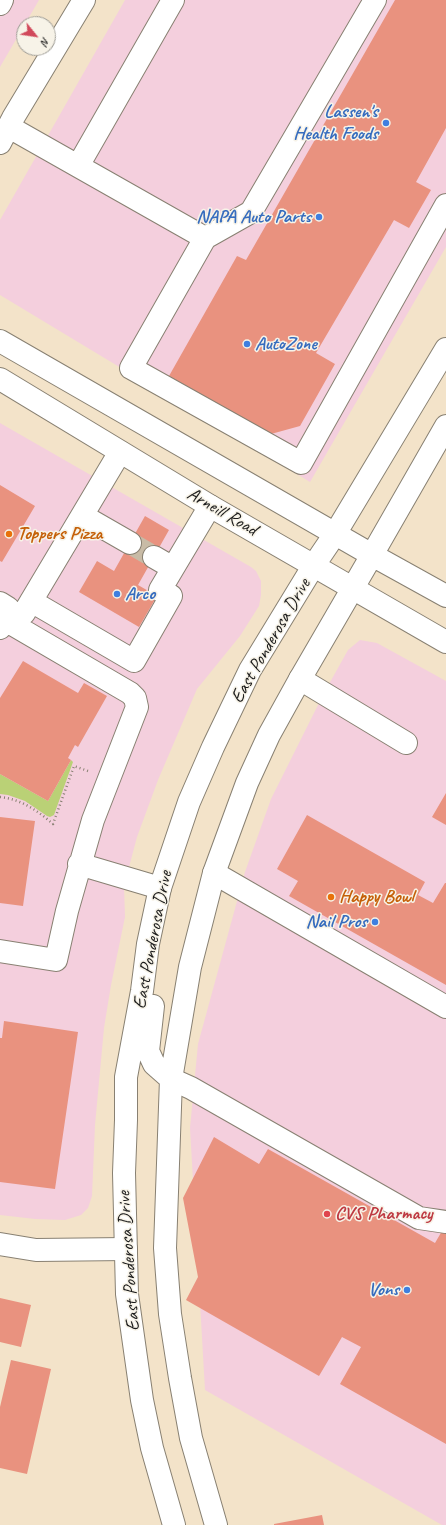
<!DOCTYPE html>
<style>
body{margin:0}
#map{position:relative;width:446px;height:1525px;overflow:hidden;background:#f3e3c9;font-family:Caveat,sans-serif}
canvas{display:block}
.north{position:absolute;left:16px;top:16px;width:40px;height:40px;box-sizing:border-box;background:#f7f3e8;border:1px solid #9f9d96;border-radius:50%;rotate:120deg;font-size:11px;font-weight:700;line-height:16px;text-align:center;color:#1c1c1c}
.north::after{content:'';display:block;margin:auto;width:14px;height:18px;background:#d1495b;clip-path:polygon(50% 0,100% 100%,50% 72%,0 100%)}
</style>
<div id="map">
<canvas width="446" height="1525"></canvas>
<div class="north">N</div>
</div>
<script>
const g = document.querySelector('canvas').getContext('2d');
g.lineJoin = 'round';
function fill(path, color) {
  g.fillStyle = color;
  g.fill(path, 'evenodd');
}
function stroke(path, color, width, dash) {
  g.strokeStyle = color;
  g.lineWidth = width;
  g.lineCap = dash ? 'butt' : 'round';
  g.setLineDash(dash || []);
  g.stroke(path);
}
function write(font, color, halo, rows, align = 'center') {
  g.font = font + ' Caveat,sans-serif';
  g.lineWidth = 3;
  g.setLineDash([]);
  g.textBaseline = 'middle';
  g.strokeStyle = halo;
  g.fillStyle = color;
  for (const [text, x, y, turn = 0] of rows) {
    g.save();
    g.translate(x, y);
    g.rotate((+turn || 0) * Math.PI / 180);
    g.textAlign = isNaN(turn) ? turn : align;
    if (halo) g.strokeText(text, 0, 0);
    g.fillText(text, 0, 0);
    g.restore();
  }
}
const built = new Path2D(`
 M0 0H39L0 67Z
 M125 0H446V247L310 482 0 295V220Z
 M0 423 251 567 256 571 261 581V595L259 606 240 636 197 689 158 780 137 837 124 886 125 917 111 985 104 1028 95 1125 92 1196 88 1208 81 1215 65 1220 35 1219 0 1215Z
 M360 640 377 643 446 681V1525H442L205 1390 190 1128 198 1044 245 872 271 799 324 693 348 650Z`);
const green = new Path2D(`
 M71 760 73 762 54 815 50 817 47 816 25 801 8 795 0 794V774L48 801Z`);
const building = new Path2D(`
 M395 0H446V128L416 182 431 190 409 228 394 220 316 353 335 364 300 426 271 434 169 376 237 256 246 260Z
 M0 485 35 506 2 562 0 561Z
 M145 516 169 530 138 585 157 596 139 627 79 592 97 561 114 571Z
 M23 661 78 693 84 683 107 696 78 747 75 745 68 758 71 760 48 801 0 774V698Z
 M446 793V825L432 817Z
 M307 815 425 882 418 895 433 903 445 883H446V985L289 896 298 881 277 869Z
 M0 817 35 821 23 906 0 903Z
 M4 1021 78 1032 55 1189 0 1182V1038H2Z
 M214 1137 259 1164 268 1149 435 1243 442 1231 446 1233V1444L340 1384 361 1347 342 1337 319 1376 186 1300 198 1277 183 1198Z
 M0 1298 31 1305 21 1347 0 1342Z
 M11 1360 51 1369 27 1474 0 1468V1407Z
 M322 1515 324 1525H274V1524Z`);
const minorTunnel = new Path2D(`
 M130 543 154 557`);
const path = new Path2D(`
 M0 797C21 799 38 811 53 824L74 766 88 771`);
const minor = new Path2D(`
 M0 4 2 0
 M9 127 205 238 251 212 375 0
 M0 143 13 118 84 0
 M78 166 173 0
 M205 238 131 368 301 463 446 205
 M83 516 130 543
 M154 557 173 568
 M31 601 134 661 171 596 160 590 210 506
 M0 603 8 608 5 620 0 628
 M24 613 120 452
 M300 679 406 743
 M79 864 160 888
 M214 873 446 1007
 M0 951 56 960 67 911 93 820 137 707 135 698 130 693 5 620
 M171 1079 191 1088 419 1218 446 1222
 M0 1244 36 1250 126 1249`);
const major = new Path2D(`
 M0 341 372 555 446 596
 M0 379 210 506 446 642
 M153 1006 148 1051 154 1064 171 1079
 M174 1525 152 1448 142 1400 127 1294 124 1173 126 1120V1077L142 991 148 944 160 888 189 802 213 747 250 670 314 565 335 534 446 349
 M216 1525 191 1438 180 1378 170 1314 165 1248 171 1079 190 967 214 873 247 783 269 735 300 679 372 555 446 426`);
const markers = [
 [386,123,4,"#3f7fe0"],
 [319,217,4,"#3f7fe0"],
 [247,344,4,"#3f7fe0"],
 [9,534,4,"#e8710a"],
 [117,594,4,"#3f7fe0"],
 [331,897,4,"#e8710a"],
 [375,922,4,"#3f7fe0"],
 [327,1214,4,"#e0444e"],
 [407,1290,4,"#3f7fe0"]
];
const shopNames = [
 ["Lassen's",378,112],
 ["Health Foods",378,134],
 ["NAPA Auto Parts",311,217],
 ["AutoZone",255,344,"left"],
 ["Arco",125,594,"left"],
 ["Nail Pros",367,922],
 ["Vons",399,1290]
];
const streetNames = [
 ["Arneill Road",222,512,30],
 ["East Ponderosa Drive",271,641,-60],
 ["East Ponderosa Drive",153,940,-79],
 ["East Ponderosa Drive",129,1261,-94]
];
const foodNames = [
 ["Toppers Pizza",17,534],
 ["Happy Bowl",339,897]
];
const healthNames = [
 ["CVS Pharmacy",335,1214]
];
fill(built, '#f4cfdd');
fill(green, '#bad176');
fill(building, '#e9927f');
stroke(minorTunnel, '#c8bba6', 22, [22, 11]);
stroke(minor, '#888072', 24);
stroke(major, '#888072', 24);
stroke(path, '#888072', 2.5, [1, 3]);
stroke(minor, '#fff', 22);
stroke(major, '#fff', 22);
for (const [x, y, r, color] of markers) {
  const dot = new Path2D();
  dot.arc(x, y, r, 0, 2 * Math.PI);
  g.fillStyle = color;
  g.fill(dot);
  stroke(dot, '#f7f3e8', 1.5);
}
write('bold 19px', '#366cbe', '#f7f3e8', shopNames, 'right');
write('19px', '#1c1c1c', '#f7f3e8', streetNames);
write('bold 19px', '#c56008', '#f7f3e8', foodNames, 'left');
write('bold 19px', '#be3a42', '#f7f3e8', healthNames, 'left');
</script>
